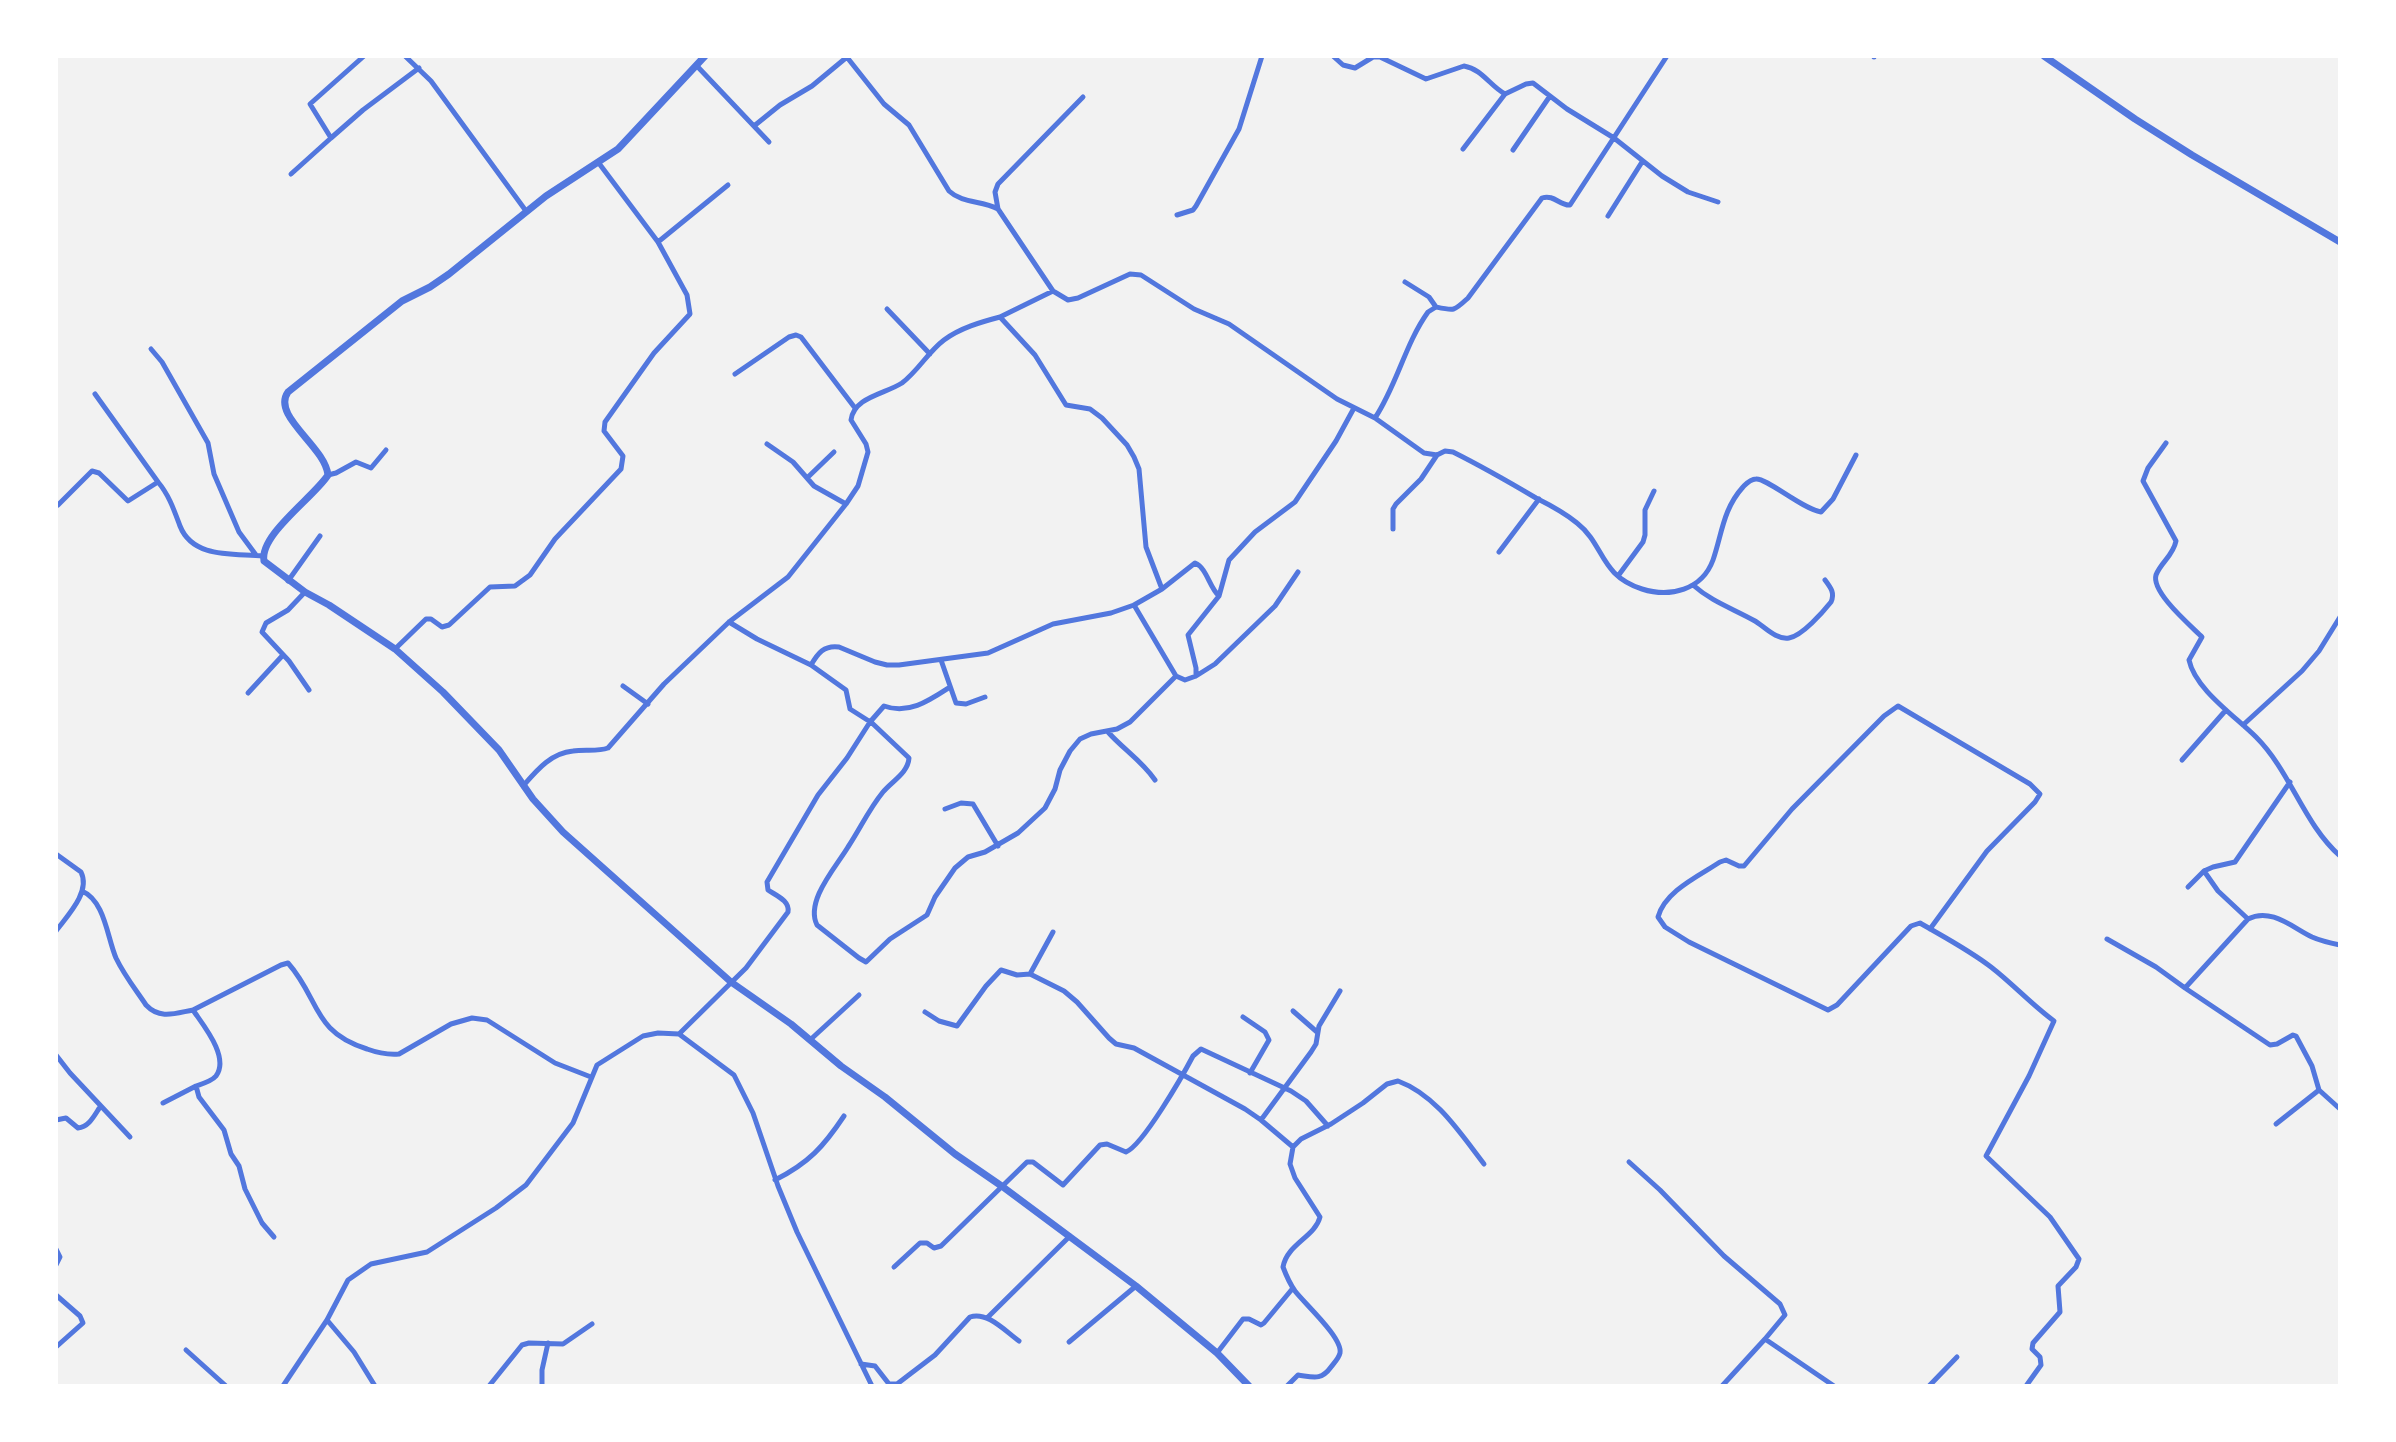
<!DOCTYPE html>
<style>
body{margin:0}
#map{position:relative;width:2396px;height:1442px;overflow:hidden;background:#f2f2f2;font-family:"Nunito Sans",sans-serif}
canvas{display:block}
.frame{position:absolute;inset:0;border:58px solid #fff;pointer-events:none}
</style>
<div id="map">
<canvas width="2396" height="1442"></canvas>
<div class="frame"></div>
</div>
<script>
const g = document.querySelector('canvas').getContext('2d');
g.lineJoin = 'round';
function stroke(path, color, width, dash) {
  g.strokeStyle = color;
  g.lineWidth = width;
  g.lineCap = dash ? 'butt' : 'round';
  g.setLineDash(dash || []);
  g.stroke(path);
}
const minor = new Path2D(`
 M405 56 431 81 526 211
 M846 56 884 104 909 125 949 191C963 204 981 200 998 209L1053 291 1068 300 1078 298 1130 274 1141 275 1194 309 1229 324 1337 399 1375 418C1397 385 1405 344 1428 312L1436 307C1455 311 1454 311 1468 298L1542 198C1554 194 1560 206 1570 205L1667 56
 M1333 56 1343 65 1355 68 1373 57H1380L1426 79 1464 66C1482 69 1490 86 1505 94L1526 84 1533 83 1567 109 1614 138 1662 176 1688 192 1718 202
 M1874 57V56
 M696 65 769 142
 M754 126 780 105 812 86 847 57
 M331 138 363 110 419 68
 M1463 149 1505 94
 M1513 150 1550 96
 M598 162 658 242 728 185
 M291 174 331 138 310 104 364 56
 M998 209 995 192 998 184 1083 97
 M1177 215 1193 210 1196 206 1239 129 1262 56
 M1608 216 1642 162
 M1405 282 1429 297 1436 307
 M887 309 930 354
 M1000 317 1053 291
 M151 349 162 362 208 443 214 474 239 532 256 555
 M735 374 789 337 796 335 801 337 855 408
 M95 394 158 482
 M1375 418 1424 453 1437 455 1445 451 1453 452C1481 466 1509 482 1536 498 1550 505 1565 513 1577 523 1605 545 1599 575 1642 589 1670 598 1702 590 1713 560 1722 534 1723 509 1743 487 1746 484 1750 479 1756 479 1767 478 1802 509 1821 512L1833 499 1856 455
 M2166 443 2148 468 2143 481 2176 541C2173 556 2161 562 2156 575 2151 592 2190 625 2202 637L2189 660C2195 689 2235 716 2256 737 2291 772 2303 823 2340 856
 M767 444 793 462 814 486 846 504
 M328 475 336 473 356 462 371 468 386 450
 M807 478 834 452
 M58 505 92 471 99 473 128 501 158 482C169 495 174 510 180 526 193 559 234 553 263 556
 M1393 529V509L1396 504 1421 479 1437 455
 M1499 552 1539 499
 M1618 576 1643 542 1645 535V510L1654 491
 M288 581 320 536
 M1693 585C1712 602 1734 609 1755 621 1765 627 1776 640 1789 638 1802 636 1823 612 1831 602 1835 593 1831 588 1825 580
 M305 592 288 610 266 623 262 632 289 661 309 690
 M1134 605 1176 676
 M729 622 757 639 811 665C818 653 824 645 839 647L875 662 887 665H899L988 653 1053 624 1111 613 1134 605 1162 589 1195 563C1207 568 1209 587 1219 596L1229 560 1255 532 1295 502 1336 441 1354 408
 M395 649 426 619H431L442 627 449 625 490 587 515 586 530 575 555 539 621 469 623 456 604 431 605 422 654 353 690 314 687 295 658 242
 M941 660 956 703 966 704 985 697
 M811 665 846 690 850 709 872 723 909 758C908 773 892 781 883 792 869 809 860 829 848 847 836 867 805 901 817 925L859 958 866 962 890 939 927 915 935 897 955 868 968 857 985 852 1018 833 1045 808 1055 789 1060 770 1070 751 1080 739 1091 734 1117 729 1130 722 1176 676 1185 680 1196 676V668L1188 635 1219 596
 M1196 676 1215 664 1275 606 1298 572
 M623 686 648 704
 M248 693 283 655
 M2243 725 2302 671 2319 651 2340 617
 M1108 732C1123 749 1142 761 1155 780
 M2182 760 2226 710
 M2290 782 2235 862 2213 867 2204 871 2218 891 2248 919 2185 988 2270 1045 2277 1044 2293 1035 2296 1036 2312 1066 2319 1090 2340 1109
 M523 786C537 770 551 753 573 751 585 749 597 752 608 748L664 684 729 622 788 577 846 504 858 486 868 452 866 444 851 420C854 397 885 394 902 383 918 371 928 352 944 340 960 328 981 322 1000 317L1035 355 1066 405 1090 409 1102 418 1127 445 1134 457 1139 469 1146 547 1162 589
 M945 809 961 803 973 804 998 846
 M56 854 81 872C91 892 67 916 56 931
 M2188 887 2204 871
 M82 891C105 901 107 937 116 958 124 975 136 990 146 1005 160 1020 176 1013 193 1010 203 1025 230 1057 216 1076 212 1081 202 1084 196 1086L199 1097 224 1130 231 1154 239 1166 245 1189 262 1223 274 1237
 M2248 919C2271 907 2293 928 2312 937 2321 941 2330 943 2340 945
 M1930 929 1987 851 2035 802 2040 794 2030 784 1898 706 1884 716 1792 809 1744 866H1739L1726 860 1720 862C1699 876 1665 891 1658 917L1665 927 1689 942 1828 1010 1837 1005 1911 926 1920 923C1944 937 1969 950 1991 967 2013 984 2032 1005 2054 1021L2029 1076 1986 1156 2050 1217 2079 1259 2076 1267 2058 1286 2060 1312 2033 1343 2032 1349 2040 1357 2041 1365 2026 1386
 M2107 939 2156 967 2185 988
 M1030 974 1053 932
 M193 1010 281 965 288 963C320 999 312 1032 367 1049 378 1053 387 1055 399 1054L451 1024 472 1018 487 1020 555 1063 591 1077
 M1293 1011 1317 1032
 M925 1012 939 1021 957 1026 986 986 1001 970 1017 975 1030 974 1064 991 1077 1002 1109 1038 1116 1044 1134 1048 1245 1109 1261 1120 1293 1147
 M1243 1017 1265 1032 1269 1040 1250 1073
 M679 1034 734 1075 753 1113 778 1186 797 1232 872 1386
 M810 1040 859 995
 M56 1055 70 1073 130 1137
 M163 1103 196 1086
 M56 1120 66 1118 78 1128C89 1127 94 1116 100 1107
 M1261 1120 1311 1052 1316 1044 1319 1026 1340 991
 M2276 1124 2319 1090
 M1629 1162 1660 1190 1724 1256 1780 1304 1785 1315 1765 1339 1834 1386
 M775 1180C809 1163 824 1146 844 1116
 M56 1249 60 1257 56 1265
 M894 1267 920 1243H927L934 1248 941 1246 1027 1162H1033L1063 1185 1100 1145 1107 1144 1126 1152C1143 1145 1183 1075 1193 1056L1201 1049 1291 1091 1306 1101 1328 1126
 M56 1295 80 1316 83 1323 56 1347
 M987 1318 1070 1236
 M327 1320 354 1352 375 1386
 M1069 1342 1136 1286
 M186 1350 226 1386
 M1217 1353 1243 1319H1249L1261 1325 1264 1323 1293 1288
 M861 1364 875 1366 889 1384H897L935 1355 970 1317C987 1311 1005 1331 1019 1341
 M283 1386 327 1320 348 1280 371 1264 427 1252 496 1208 526 1185 573 1123 597 1065 643 1036 658 1033 679 1034 746 968 788 912C790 901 777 896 768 890L767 882 818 795 847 758 870 722 884 706C909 715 930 700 950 687
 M489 1386 522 1345 529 1343 563 1344 592 1324
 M542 1386V1370L548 1343
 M1287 1386 1298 1375C1313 1377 1321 1381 1331 1367 1334 1363 1339 1358 1340 1353 1343 1338 1305 1304 1295 1291 1290 1284 1286 1275 1283 1267 1287 1244 1315 1237 1320 1217L1295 1178 1290 1164 1293 1147 1301 1139 1331 1124 1363 1103 1387 1084 1398 1081C1436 1095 1460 1133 1484 1164
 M1722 1386 1765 1339
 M1929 1386 1957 1357`);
const tertiary = new Path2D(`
 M705 56 618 149 546 196 449 274 430 287 402 301 288 392C271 416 325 446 328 475 314 497 259 535 264 561L305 592 329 605 395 649 443 692 499 750 533 799 563 832 731 982 791 1024 841 1066 885 1097 955 1154 1003 1187 1136 1286 1217 1353 1249 1386
 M2044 56 2135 119 2192 155 2340 242`);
stroke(minor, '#5277de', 5);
stroke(tertiary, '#5277de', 7);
</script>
